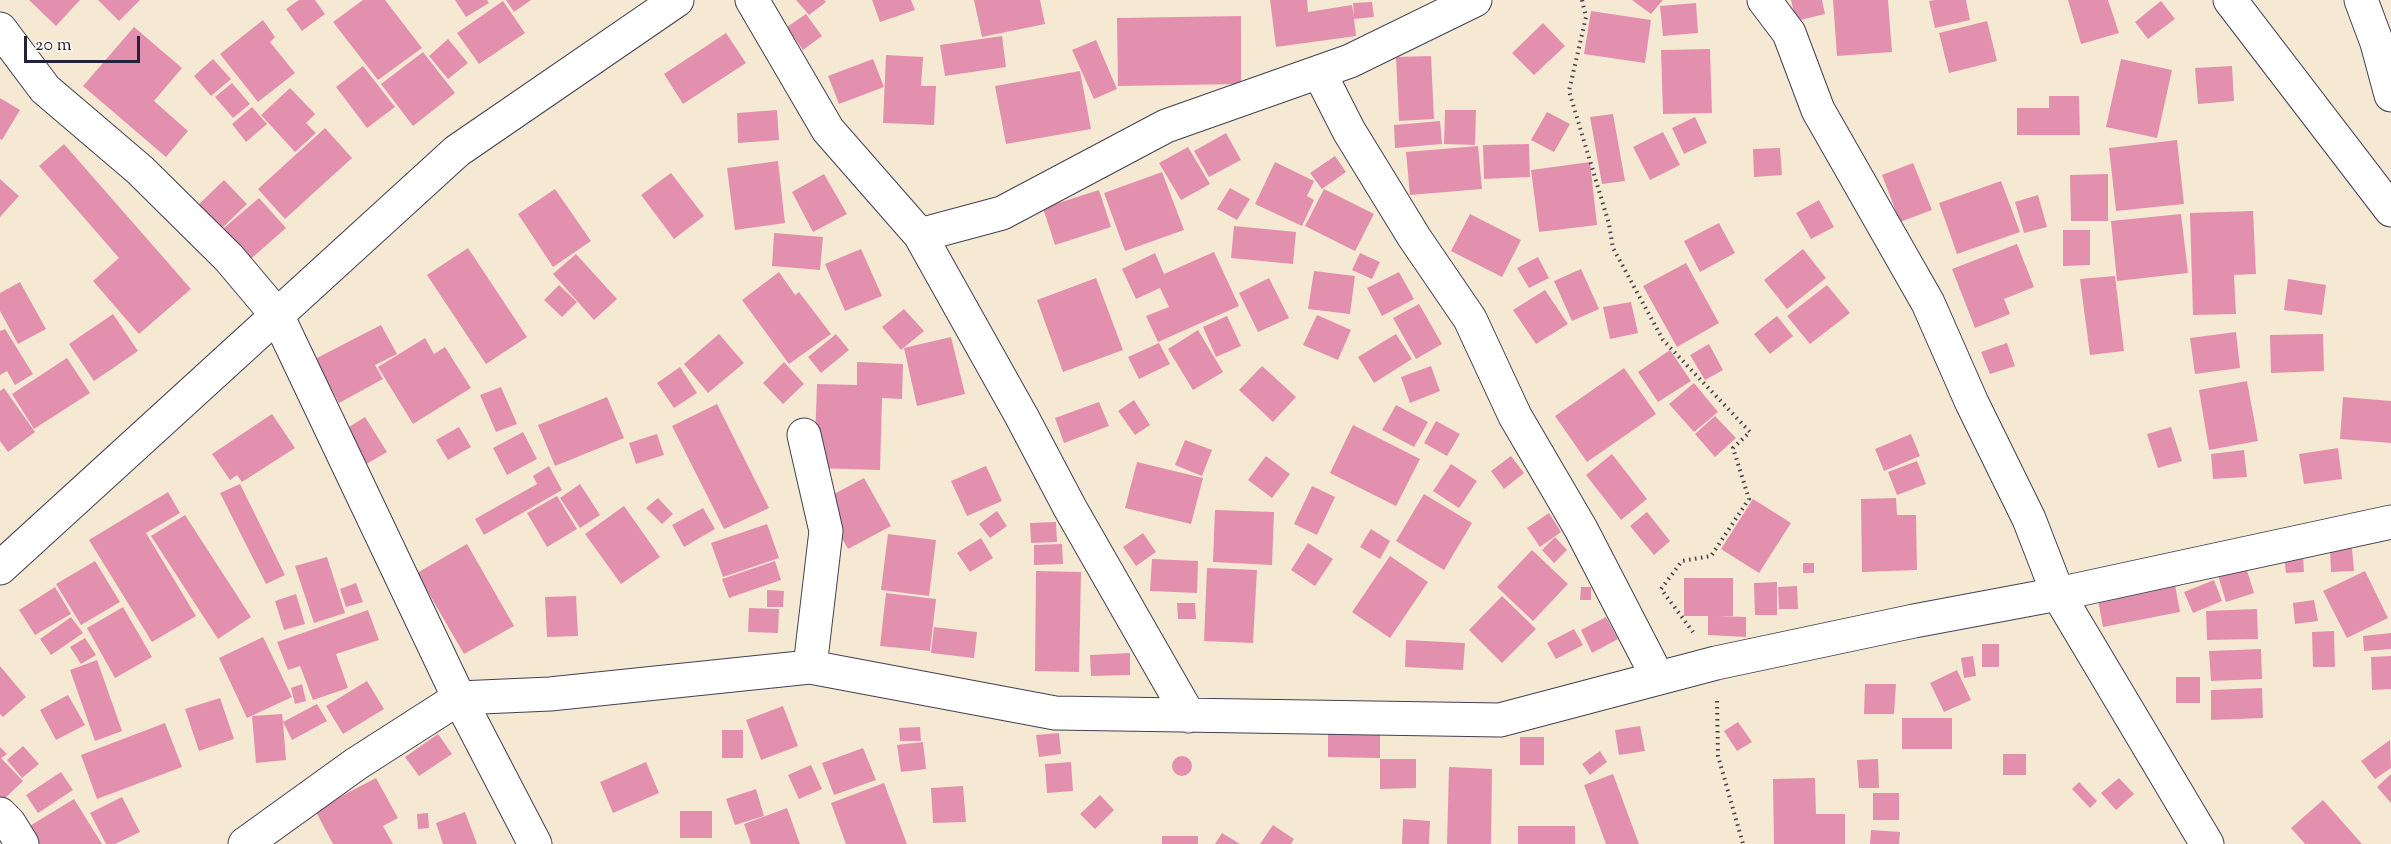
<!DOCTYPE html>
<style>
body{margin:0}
#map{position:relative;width:2391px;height:844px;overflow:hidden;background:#f6e9d3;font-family:"Sorts Mill Goudy",serif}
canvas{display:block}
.scale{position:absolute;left:24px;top:36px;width:116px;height:27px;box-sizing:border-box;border:3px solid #22223b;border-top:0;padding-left:8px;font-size:18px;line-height:21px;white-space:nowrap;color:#22223b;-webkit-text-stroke:4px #fbf7ec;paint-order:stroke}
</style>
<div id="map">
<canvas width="2391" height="844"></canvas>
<div class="scale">20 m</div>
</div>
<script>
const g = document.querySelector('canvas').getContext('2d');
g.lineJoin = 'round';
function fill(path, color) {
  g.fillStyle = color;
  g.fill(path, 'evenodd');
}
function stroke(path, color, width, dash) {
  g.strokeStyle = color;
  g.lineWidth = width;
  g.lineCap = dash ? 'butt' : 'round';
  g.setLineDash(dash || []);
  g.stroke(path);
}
const building = new Path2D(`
 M29 0H80L56 26Z
 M98 0H140L119 21Z
 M299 0H315L325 14 302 31 286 9Z
 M363 0H385L422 48 378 80 333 22Z
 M455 0H487L489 3 466 17Z
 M506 0H531L514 12Z
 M796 0H824L826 2 809 15Z
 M872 0H911L915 10 880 22Z
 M974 0H1040L1045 24 982 37Z
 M1270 0H1307L1308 12 1352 5 1354 16 1353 3 1372 2 1374 17 1354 19 1356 36 1276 47Z
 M1632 0H1663L1651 14Z
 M1791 0H1822L1825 14 1796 21Z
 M1833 0H1888L1892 52 1837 56Z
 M1935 0H1966L1970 20 1935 28 1929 1Z
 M2068 0H2108L2119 33 2081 44Z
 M503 1 525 33 479 64 457 33Z
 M2161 1 2175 19 2148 39 2135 22Z
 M1696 3 1698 33 1663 36 1660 6Z
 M1591 11 1651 20 1645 63 1584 54Z
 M806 14 822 36 803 50 787 27Z
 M1241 16V84L1118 86 1117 18Z
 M263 20 275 37 270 42 295 73 258 102 220 54Z
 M1987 21 1997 61 1949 73 1939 33Z
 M1543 23 1565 46 1534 75 1512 53Z
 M134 27 182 68 154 101 188 131 166 157 83 86Z
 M726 33 746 63 683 104 664 74Z
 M1002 36 1006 67 945 76 940 45Z
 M448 39 468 63 448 79 429 56Z
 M1096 40 1117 89 1094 99 1072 50Z
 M1710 49 1712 113 1663 114 1661 50Z
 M423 52 455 93 413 126 381 84Z
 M886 55 923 57 921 86H936L934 125 883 123Z
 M1431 56 1434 119 1399 121 1396 57Z
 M213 59 231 79 211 96 194 76Z
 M873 59 884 87 839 104 828 76Z
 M2121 59 2172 70 2157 138 2106 127Z
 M363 66 395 107 367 128 336 87Z
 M2232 66 2234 101 2198 104 2195 68Z
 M1080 71 1091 129 1006 144 995 86Z
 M232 83 250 104 233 118 215 97Z
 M290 88 315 114 306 123 316 133 295 152 261 115Z
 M2049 96H2079L2080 135H2017V108H2049Z
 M0 98 20 110 2 140 0 139Z
 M252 107 267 124 246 142 232 124Z
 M777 110 779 140 738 143 737 113Z
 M1445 110H1476L1475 145 1444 144Z
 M1547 112 1570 124 1554 152 1531 140Z
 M1613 114 1625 181 1602 184 1590 117Z
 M1695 117 1707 143 1684 154 1672 128Z
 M1440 121 1442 144 1395 148 1394 125Z
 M325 128 352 158 285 219 258 189Z
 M1663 132 1680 165 1650 180 1633 147Z
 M1226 133 1241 160 1209 177 1194 151Z
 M2177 140 2184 204 2116 211 2109 148Z
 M64 144 191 289 139 334 93 281 119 258 39 166Z
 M1529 144 1530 177 1484 179 1483 145Z
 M1478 146 1482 189 1410 195 1406 152Z
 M1188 147 1210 184 1181 200 1159 163Z
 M1780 148 1782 175 1754 177 1753 149Z
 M1335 156 1346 172 1322 189 1310 173Z
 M778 161 785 223 735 230 727 168Z
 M1275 162 1314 181 1307 196 1314 200 1302 226 1255 204Z
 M1590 162 1597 225 1539 232 1531 170Z
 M1913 163 1932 210 1900 222 1882 175Z
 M1162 172 1184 230 1125 251 1104 193Z
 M671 173 704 216 674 239 641 195Z
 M824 174 847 214 813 232 792 192Z
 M2108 174V221H2071L2070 175Z
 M0 179 19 196 0 217Z
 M224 180 247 204 219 231 196 207Z
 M2001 181 2020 232 1957 254 1939 203Z
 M1230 188 1250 199 1237 220 1217 209Z
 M555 189 591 241 553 267 518 214Z
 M1324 189 1374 214 1355 251 1305 226Z
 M1099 190 1111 227 1055 245 1043 208Z
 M2038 195 2047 227 2024 233 2015 202Z
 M259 198 286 228 245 264 218 233Z
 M1819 200 1834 227 1811 239 1796 213Z
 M2253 211 2256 274 2234 275 2236 314 2193 315 2190 213Z
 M1470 214 1521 240 1502 277 1451 251Z
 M2181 214 2188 273 2117 281 2111 221Z
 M1719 223 1735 253 1700 272 1684 241Z
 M1234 226 1296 232 1293 264 1231 258Z
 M2063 230H2090V265L2063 266Z
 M774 233 823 237 820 270 772 266Z
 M2017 244 2034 287 2004 299 2010 314 1975 328 1952 269Z
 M468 248 527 337 486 364 427 275Z
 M861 249 882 296 845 311 825 264Z
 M1803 249 1826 278 1787 309 1764 280Z
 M1214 252 1239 306 1158 342 1146 316 1169 307 1160 288 1136 299 1122 269 1155 253 1164 274Z
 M1360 253 1380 262 1372 279 1352 270Z
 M576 254 617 299 594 320 553 274Z
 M1538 257 1549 278 1529 288 1517 268Z
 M1686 263 1719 323 1677 347 1643 286Z
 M1581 269 1599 309 1572 321 1554 281Z
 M1314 271 1355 276 1350 314 1308 309Z
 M779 272 795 295 799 292 831 334 789 364 742 300Z
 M1399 272 1414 299 1382 316 1367 288Z
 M2115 276 2124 351 2090 355 2080 279Z
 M1096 278 1123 350 1063 372 1037 300Z
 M1269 278 1289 318 1258 332 1239 293Z
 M2288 279 2326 285 2322 315 2284 310Z
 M20 282 46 329 18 344 0 311V293Z
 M559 285 577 302 562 317 544 300Z
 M1827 285 1850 313 1810 344 1787 316Z
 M1545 290 1568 324 1536 344 1513 310Z
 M1631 302 1638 333 1610 339 1603 307Z
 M1419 304 1442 344 1416 359 1393 318Z
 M904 309 924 331 901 350 882 327Z
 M113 314 138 351 94 381 69 344Z
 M1317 315 1351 330 1338 360 1303 345Z
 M1227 316 1241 346 1216 357 1203 327Z
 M1777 316 1793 336 1770 354 1754 334Z
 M381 325 397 354 375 365 383 379 339 403 315 359Z
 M5 329 33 374 15 385 7 371 0 375V331Z
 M1198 330 1223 372 1193 390 1168 349Z
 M2236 332 2240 368 2195 374 2190 338Z
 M719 334 744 363 708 393 684 364Z
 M836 334 849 350 821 373 808 357Z
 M1396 334 1412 359 1374 383 1358 357Z
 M2323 334 2324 371 2271 373 2270 335Z
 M951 337 965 394 917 406 904 348Z
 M425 338 434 354 445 347 471 388 413 424 378 367Z
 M1159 343 1170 364 1139 379 1128 357Z
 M2007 343 2015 366 1990 374 1981 352Z
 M1709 344 1723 370 1705 380 1690 355Z
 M1670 350 1691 381 1658 402 1638 372Z
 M67 358 90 393 34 429 12 394Z
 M784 362 804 384 783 404 763 383Z
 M857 362 903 364 902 399 882 398 880 470 814 468 817 384 857 385Z
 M1262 366 1296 397 1273 422 1239 390Z
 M1431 366 1440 391 1410 403 1401 377Z
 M680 367 697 393 674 408 657 383Z
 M1624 368 1656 414 1587 462 1555 416Z
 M2247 381 2258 441 2209 450 2199 390Z
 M1694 383 1718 412 1694 432 1669 404Z
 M501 387 517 424 496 432 480 395Z
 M4 388 35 432 8 452 0 441V391Z
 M607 397 624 438 555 466 538 425Z
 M2343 397 2391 401V443L2340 439Z
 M1134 400 1150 425 1135 435 1118 411Z
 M1099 402 1109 426 1064 443 1055 418Z
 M717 404 769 508 724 529 672 426Z
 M1396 405 1428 422 1414 447 1382 430Z
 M272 414 295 448 242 482 237 475 230 480 212 454Z
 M1715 416 1736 438 1715 457 1695 434Z
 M365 417 387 452 363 466 341 432Z
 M1436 421 1460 434 1447 456 1424 443Z
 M1353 425 1420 459 1396 506 1330 473Z
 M459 427 471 447 448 460 436 440Z
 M2171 427 2182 461 2158 468 2147 434Z
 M523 432 537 459 507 475 493 448Z
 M657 434 664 455 636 464 629 443Z
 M1911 434 1920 456 1884 471 1875 449Z
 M1185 440 1212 450 1202 476 1175 465Z
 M2338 448 2342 479 2304 484 2299 454Z
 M2244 450 2247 477 2213 479 2211 454Z
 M1612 454 1647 499 1621 520 1586 475Z
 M1266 456 1290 474 1272 498 1248 480Z
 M1511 456 1524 473 1504 489 1491 471Z
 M1917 461 1926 484 1897 495 1888 472Z
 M1137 462 1203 478 1191 524 1125 508Z
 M1451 464 1477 481 1459 508 1433 491Z
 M549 466 562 490 484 535 475 519 537 484 533 476Z
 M986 466 1002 501 967 516 951 481Z
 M864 478 891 526 848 549 821 501Z
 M240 484 285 575 266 584 220 493Z
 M580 484 600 515 580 528 560 498Z
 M1312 486 1335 497 1317 535 1294 524Z
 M168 492 180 513 146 533 196 616 152 642 89 540Z
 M1424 494 1472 523 1444 570 1396 541Z
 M557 496 577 529 547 547 527 513Z
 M658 498 673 514 662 524 646 508Z
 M1896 498 1897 515H1916L1917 570 1862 572 1861 499Z
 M1753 499 1791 523 1759 573 1721 549Z
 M624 506 660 557 621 584 585 534Z
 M703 508 715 529 684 547 672 525Z
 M1215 510 1274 512 1272 565 1213 562Z
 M997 511 1007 526 990 538 979 524Z
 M1647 512 1670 541 1654 555 1630 526Z
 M1549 513 1561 532 1540 547 1527 528Z
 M185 515 251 617 218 639 151 536Z
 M1056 522 1057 542 1031 543 1030 523Z
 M767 524 779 558 723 577 711 543Z
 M1371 529 1390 541 1380 559 1360 547Z
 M1143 533 1156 552 1136 566 1123 547Z
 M888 534 936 540 929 596 881 590Z
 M1555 537 1567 550 1554 563 1542 550Z
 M981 538 993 558 970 572 957 553Z
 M1308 543 1333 559 1315 586 1291 570Z
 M467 544 514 626 464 654 417 573Z
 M1062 544 1063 564 1034 565V545Z
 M2352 548 2354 571 2331 572 2330 549Z
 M1532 550 1568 584 1533 621 1497 587Z
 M2303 555 2304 572 2286 573 2284 556Z
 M1390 556 1428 582 1390 638 1352 612Z
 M327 557 345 613 314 623 295 566Z
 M1152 559 1198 561 1197 593 1150 591Z
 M95 561 120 602 81 625 56 584Z
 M775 561 781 580 729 598 722 579Z
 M1803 563H1814V573H1803Z
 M2245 564 2254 593 2226 602 2217 572Z
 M1207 568 1257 570 1253 643 1204 641Z
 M1036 571 1081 572 1079 672 1035 671Z
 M2365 571 2388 618 2347 638 2323 591Z
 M1684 578H1733V616H1717L1746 617V637L1708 635V616H1684Z
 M2214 580 2222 601 2193 613 2184 592Z
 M1777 582V615H1755L1754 583Z
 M356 583 363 602 346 607 340 589Z
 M2175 585 2180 612 2103 627 2098 600Z
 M1797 586 1798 609H1779L1778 587Z
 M55 587 71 614 35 635 19 610Z
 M1581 587H1591V600H1580Z
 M767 590 784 591 783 607H767Z
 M886 593 936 599 930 651 880 646Z
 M296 594 305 624 284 630 275 601Z
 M576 596 578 636 547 637 545 597Z
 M1502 596 1536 629 1502 663 1469 630Z
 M2314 600 2318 621 2295 624 2293 603Z
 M1177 603H1195L1196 619H1178Z
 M123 607 152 657 115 678 87 628Z
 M749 608 779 609 778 633 748 632Z
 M2257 609 2258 639 2207 640 2206 611Z
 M368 610 379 640 336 654 348 688 313 700 300 666 288 670 277 642Z
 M71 617 83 633 51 655 40 639Z
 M1606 617 1618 639 1592 653 1581 630Z
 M934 627 977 632 974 658 931 653Z
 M1574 629 1583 645 1556 659 1547 643Z
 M2334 631 2335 667H2313L2312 632Z
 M2391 633V649L2364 651 2363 636Z
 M263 637 292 697 247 718 219 658Z
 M85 638 96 655 81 664 70 647Z
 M1406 640 1465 643 1463 670 1405 667Z
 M1982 644H1999V667H1982Z
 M2261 649 2262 679 2211 681 2209 651Z
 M1130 653V675L1091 676 1090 655Z
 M1973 656 1976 676 1964 678 1961 658Z
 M2391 656V689L2372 690 2371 657Z
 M97 660 122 731 95 741 70 670Z
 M0 666 26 697 3 717 0 714Z
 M1957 670 1971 700 1944 712 1930 683Z
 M2176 677H2200V703H2176Z
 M367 681 384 709 343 734 326 706Z
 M302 684 306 701 295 704 291 688Z
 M1865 684H1896L1894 714H1864Z
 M2262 688 2263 718 2211 720V690Z
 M68 695 85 725 56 740 40 710Z
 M220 698 234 739 199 751 185 709Z
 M317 704 327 721 292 740 283 722 286 760 256 763 252 716 282 714 283 722Z
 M783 706 798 746 761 760 746 720Z
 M1902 718H1952V749H1902Z
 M1738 722 1752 742 1737 751 1724 731Z
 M165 723 182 767 97 799 81 755Z
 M1640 726 1645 751 1619 755 1615 730Z
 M920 727 921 741H900L899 728Z
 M722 730H743V758H722Z
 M1059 733 1061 754 1039 757 1036 735Z
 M1328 733 1380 734V758L1328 757Z
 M438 734 452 754 419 776 405 757Z
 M1520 737H1544V765H1520Z
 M2390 740 2391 768 2375 779 2361 761Z
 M923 742 926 769 901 772 897 745Z
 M23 746 39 764 22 778 7 760Z
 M0 747 7 754 1 758 23 781 0 803Z
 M863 748 876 780 834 795 822 763Z
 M1600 751 1607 762 1590 775 1582 764Z
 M2003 754H2026V775H2003Z
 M1172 766a10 10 0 1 1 20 0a10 10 0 1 1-20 0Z
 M1380 759H1416V788L1380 789Z
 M1878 759 1879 788H1859L1857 760Z
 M646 762 659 793 613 813 600 782Z
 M1071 762 1073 791 1047 793 1045 764Z
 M811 765 822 789 799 799 788 775Z
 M1449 767 1492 769 1491 844H1447Z
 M61 772 73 790 38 813 26 795Z
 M1613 774 1639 844H1606L1584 785Z
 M2391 774V803L2377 787Z
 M376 778 398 818 383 826 393 844H333L315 810Z
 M1815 778 1816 814H1845V844H1774L1773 779Z
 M2119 778 2134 794 2116 810 2101 793Z
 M2079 782 2097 801 2090 808 2072 789Z
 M884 783 907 844H846L831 803Z
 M963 786 966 822 933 823 931 788Z
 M756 789 764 816 735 825 726 799Z
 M1873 793H1899V820H1873Z
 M1100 795 1114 810 1095 829 1080 814Z
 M122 797 140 832 115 844H106L90 813Z
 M74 799 102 844H39L28 827Z
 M2323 800 2362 844H2305L2291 828Z
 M787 808 800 844H751L744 824Z
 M680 811H712V838H680Z
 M465 812 477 844H443L436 823Z
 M428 813 429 828 418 829 417 814Z
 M1403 819 1430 821 1429 844H1402Z
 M1273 825 1294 839 1291 844H1260Z
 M1518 826H1575V844H1518Z
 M1871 830 1900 832 1899 844H1870Z
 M1222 833 1240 844H1215Z
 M1162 836H1198V844H1162Z`);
const path = new Path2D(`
 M1582 0 1586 17 1569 91 1609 224 1613 248 1663 340 1750 432 1733 448 1749 499 1711 556 1682 561 1661 589 1693 632
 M1717 701 1718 756 1743 844`);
const minor = new Path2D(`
 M752 0 828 130 920 235 1022 417 1070 508 1189 716
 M1764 0 1789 33 1818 110 1928 303 1972 403 2029 519 2058 594 2207 844
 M2230 0 2391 210
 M2361 0 2377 43 2391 95
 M0 29 45 89 140 170 229 258 277 315 459 698 535 844
 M1319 72 1349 131 1414 237 1470 319 1515 416 1581 529 1658 678
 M920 235 1002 213 1166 126 1350 61 1475 0
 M804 435 826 531 810 667
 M0 568 457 151 677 0
 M0 814 9 823 22 844
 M245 844 356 764 459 698 550 694 810 667 1055 713 1500 720 1716 663 1914 621 2058 594 2391 522`);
fill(building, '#e390af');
stroke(minor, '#424052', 35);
stroke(path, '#424052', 4, [1.5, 4.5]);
stroke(minor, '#fff', 33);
</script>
